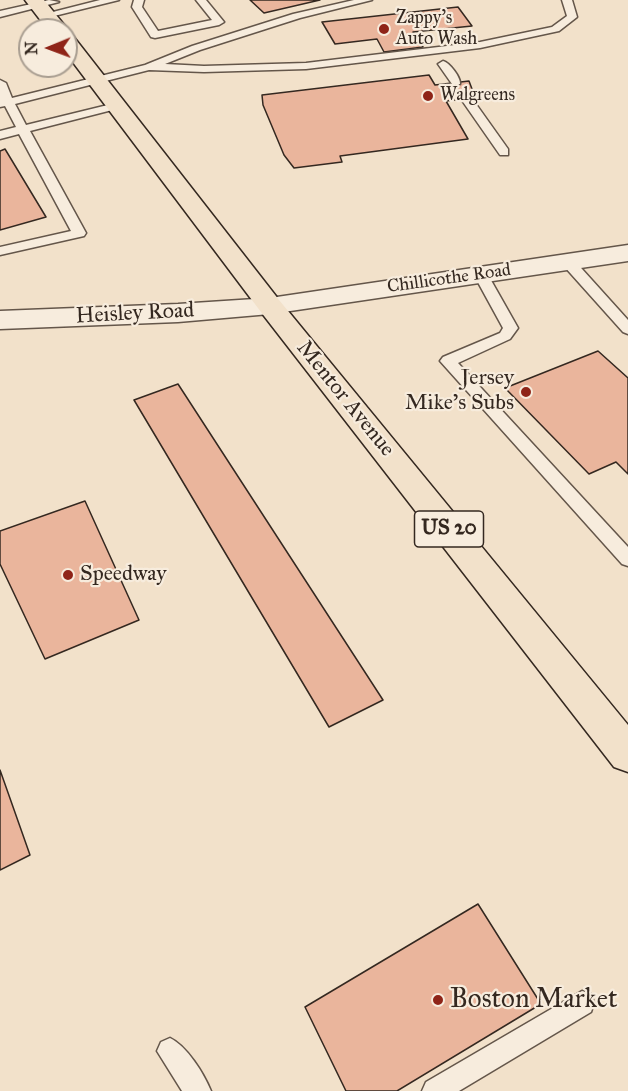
<!DOCTYPE html>
<style>
body{margin:0}
#map{position:relative;width:628px;height:1091px;overflow:hidden;background:#f2e1ca;font-family:"IM FELL Great Primer",serif}
canvas{display:block}
.north{position:absolute;left:18px;top:18px;width:60px;height:60px;box-sizing:border-box;background:#f7ecdd;border:2px solid #a99e91;border-radius:50%;rotate:269deg;font-size:16px;font-weight:700;line-height:24px;text-align:center;color:#342820}
.north::after{content:'';display:block;margin:auto;width:21px;height:27px;background:#8f2418;clip-path:polygon(50% 0,100% 100%,50% 72%,0 100%)}
</style>
<div id="map">
<canvas width="628" height="1091"></canvas>
<div class="north">N</div>
</div>
<script>
const g = document.querySelector('canvas').getContext('2d');
g.lineJoin = 'round';
function fill(path, color) {
  g.fillStyle = color;
  g.fill(path, 'evenodd');
}
function stroke(path, color, width, dash) {
  g.strokeStyle = color;
  g.lineWidth = width;
  g.lineCap = dash ? 'butt' : 'round';
  g.setLineDash(dash || []);
  g.stroke(path);
}
function write(font, color, halo, rows, align = 'center') {
  g.font = font + ' "IM FELL Great Primer",serif';
  g.lineWidth = 4.5;
  g.setLineDash([]);
  g.textBaseline = 'middle';
  g.strokeStyle = halo;
  g.fillStyle = color;
  for (const [text, x, y, turn = 0] of rows) {
    g.save();
    g.translate(x, y);
    g.rotate((+turn || 0) * Math.PI / 180);
    g.textAlign = isNaN(turn) ? turn : align;
    if (halo) g.strokeText(text, 0, 0);
    g.fillText(text, 0, 0);
    g.restore();
  }
}
const building = new Path2D(`
 M250 0H320L264 13Z
 M458 7 472 26 413 32 423 47 384 52 377 39 335 44 322 22Z
 M429 75 435 85 469 81 472 89 481 97 446 101 468 139 340 156 342 162 294 168 284 155 263 105 262 95Z
 M5 149 46 217 0 230V151Z
 M598 351 628 378V474L616 462 589 474 505 388Z
 M178 384 383 700 329 727 134 400Z
 M85 501 139 620 45 659 0 564V531Z
 M0 770 30 855 0 870Z
 M478 904 541 1004 397 1091H346L305 1007Z`);
const service = new Path2D(`
 M49 0 59 2 0 17V11Z
 M100 0H119L46 18 41 15Z
 M134 0H144L142 7 158 31 212 20 196 0H206L224 22 219 25 155 38 151 37 132 7Z
 M354 0H372L300 18 200 50 165 64 204 66 306 63 480 42 552 27 567 16 562 0H572L577 17 559 31 480 48 306 69 204 72 149 70 15 104 26 125 116 103 122 106 120 108 30 131 86 233 84 236 0 255V247L71 231 19 134 0 139V131L16 127 5 106 0 107V80L6 83 12 98 145 65 192 46 293 14Z
 M443 61C450 63 461 78 460 84H452L438 64Z
 M467 96 471 97 508 149V155H500L461 99Z
 M568 258 573 259 628 320V334L623 332 563 265 561 262 563 259Z
 M481 271 488 275 518 328 510 339 458 363 628 547V566L622 564 440 361 443 357 500 333 503 328 474 275Z
 M582 991 591 994 594 1003 591 1012 459 1091H422L426 1082Z
 M170 1038C187 1046 204 1074 211 1091H182L157 1051 161 1042Z`);
const tertiary = new Path2D(`
 M628 245V261L270 314 178 322 0 329V311L178 304 270 298Z`);
const primary = new Path2D(`
 M25 0H44L65 26 68 30 66 32V30H48Z
 M66 34 73 36 279 300 628 725V772L614 767 261 312 66 53Z`);
const markers = [
 [384,29,6,"#8f2418"],
 [428,96,6,"#8f2418"],
 [526,392,6,"#8f2418"],
 [68,575,6,"#8f2418"],
 [438,1000,6,"#8f2418"]
];
const farPoinames = [
 ["Zappy's",396,19],
 ["Auto Wash",396,40],
 ["Walgreens",440,96]
];
const farStreetnames = [
 ["Chillicothe Road",449,279,-8]
];
const shields = [
 [449,529,69]
];
const shieldNames = [
 ["US 20",449,529]
];
const streetNames = [
 ["Heisley Road",135,314,-3],
 ["Mentor Avenue",345,399,51]
];
const poiNames = [
 ["Jersey",514,379],
 ["Mike's Subs",514,404],
 ["Speedway",80,575,"left"]
];
const nearPoinames = [
 ["Boston Market",450,1000]
];
fill(building, '#eab59c');
stroke(building, '#342820', 1.5);
stroke(service, '#64564a', 3);
stroke(tertiary, '#64564a', 3);
stroke(primary, '#342820', 3);
fill(service, '#f7ecdd');
fill(tertiary, '#f7ecdd');
fill(primary, '#f2e1ca');
for (const [x, y, r, color] of markers) {
  const dot = new Path2D();
  dot.arc(x, y, r, 0, 2 * Math.PI);
  g.fillStyle = color;
  g.fill(dot);
  stroke(dot, '#f7ecdd', 2);
}
write('18px', '#342820', '#f7ecdd', farPoinames, 'left');
write('18px', '#342820', '#f7ecdd', farStreetnames);
for (const [x, y, w] of shields) {
  const box = new Path2D();
  box.roundRect(x - w / 2, y - 18, w, 36, 4.5);
  g.fillStyle = '#f7ecdd';
  g.fill(box);
  stroke(box, '#342820', 1.5);
}
write('bold 21px', '#342820', null, shieldNames);
write('22px', '#342820', '#f7ecdd', streetNames);
write('22px', '#342820', '#f7ecdd', poiNames, 'right');
write('27px', '#342820', '#f7ecdd', nearPoinames, 'left');
</script>
